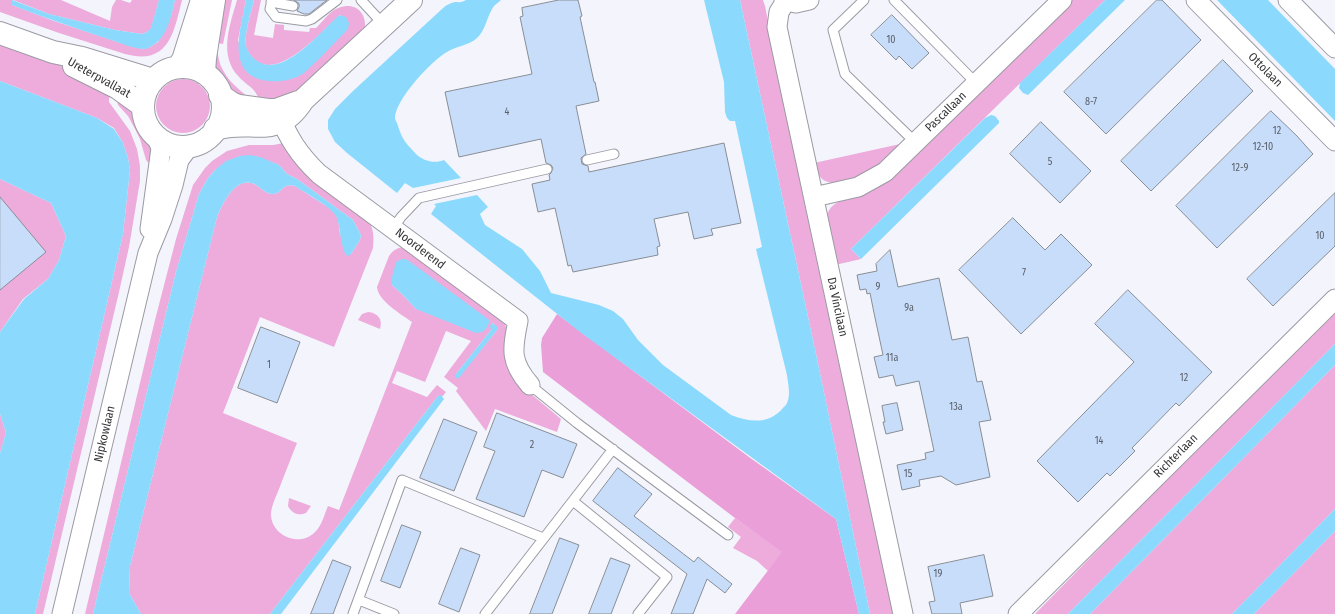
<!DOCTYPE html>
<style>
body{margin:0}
canvas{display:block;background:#f3f4fc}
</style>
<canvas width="1335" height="614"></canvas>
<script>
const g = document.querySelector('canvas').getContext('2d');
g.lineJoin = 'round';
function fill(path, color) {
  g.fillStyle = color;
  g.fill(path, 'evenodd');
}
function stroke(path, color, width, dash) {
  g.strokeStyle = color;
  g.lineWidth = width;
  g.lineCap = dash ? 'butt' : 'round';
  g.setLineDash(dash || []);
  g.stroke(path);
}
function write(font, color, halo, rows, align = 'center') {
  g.font = font + ' "Fira Sans Condensed",sans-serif';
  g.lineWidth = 3.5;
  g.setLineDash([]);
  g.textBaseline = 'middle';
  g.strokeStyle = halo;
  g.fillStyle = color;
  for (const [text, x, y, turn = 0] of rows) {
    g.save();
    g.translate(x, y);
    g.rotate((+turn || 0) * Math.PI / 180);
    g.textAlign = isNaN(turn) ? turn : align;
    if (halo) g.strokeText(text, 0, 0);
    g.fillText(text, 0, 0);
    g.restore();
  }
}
const green = new Path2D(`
 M0 0H61L110 21 112 7 116 0H121L130 3 132 0H159L151 29 147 32 142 34 115 30 49 14 13 0 12 5 54 21 127 45 143 49 150 47 158 42 171 16 175 0H182C174 32 169 66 125 54L59 33 0 12Z
 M219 0H232L223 44 212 42Z
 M237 0H246L238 40 248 72 264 80 346 18 340 15C322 31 281 79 256 61 252 57 247 52 246 46 244 33 251 13 254 0H261L254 35 273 38 275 24 284 25V30L309 32 310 28H316C322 22 328 14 334 10 351 0 367 9 365 29L291 100H259C256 88 246 85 239 77 218 55 230 25 237 0Z
 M740 0H763L765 6 804 201 893 614H870L816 354Z
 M1072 0H1105L851 249 861 259 835 265C833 256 826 222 827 216 831 197 854 200 867 193 878 186 887 177 897 170Z
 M0 39 77 73 113 92 109 98V102L130 131 137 149 140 166V181L129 247 119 292 43 614H35L123 234 130 170 128 158 123 143 114 128 97 118 0 81Z
 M217 51C218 55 219 60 220 64 226 79 236 87 248 97L250 103 226 88 214 69Z
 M156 106a27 27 0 1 1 54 0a27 27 0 1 1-54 0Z
 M117 100 133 104 142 129 154 150V164L149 163 146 160 140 139 134 127 128 116 118 105Z
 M284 143 367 218C374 229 374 236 373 248L334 347 260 317 223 413 297 443C291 458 285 473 279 489 276 497 271 506 271 515 272 536 299 547 314 533 322 526 324 515 328 506L339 510 412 322C401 314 378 301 377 287L389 256C393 250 397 248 403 247L501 318 505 324 524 388 561 419 557 432 495 409 486 431 456 391 458 388 444 377 471 341 446 331 425 382 397 371 392 383 427 397 437 385 446 392 443 396H438L270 614H141L129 593 130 566 217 217C223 203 236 174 256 185 261 188 266 194 273 194 283 193 282 182 295 186L334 211 338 219 340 234 351 254 360 240 361 235 353 220 297 179 287 174 279 165 255 156H240L216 169 208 178 199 194 176 272 93 614H85L155 320 176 239 193 185 205 168 212 161 227 151 249 145H273ZM399 261 416 309 404 296 392 285ZM492 323 495 325 497 330 458 378 456 374 491 330Z
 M900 144C887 157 875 170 860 178 856 180 852 181 848 181 829 186 818 182 814 163Z
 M0 179 51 203 66 236 59 260 48 279 23 299 0 332Z
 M1335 308V344L1068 614H1035Z
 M368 312C378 313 383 319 380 329L358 320 362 314Z
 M1335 365V509L1232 614H1090Z
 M0 414 6 433 0 453Z
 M289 498 311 506 306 513C299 516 292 514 288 506Z
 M735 518 783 552 768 571 757 561 733 548 741 537 728 527Z
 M1335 531V614H1254Z`);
const forest = new Path2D(`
 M557 314 749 457 836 519 859 614H735L782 552 735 518 543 372 541 345 542 338Z`);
const water = new Path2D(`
 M12 0 49 14 115 30 142 34 147 32 151 28 159 0H175C171 17 167 39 150 47 148 48 146 49 144 49 134 49 118 42 108 39 76 28 44 18 12 5Z
 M246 0H254C251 13 244 33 246 46 248 53 253 59 259 62 283 77 321 32 337 17L340 15 346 17 349 23 348 29C338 39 328 50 318 60 313 64 309 69 304 73 294 80 281 82 269 81 224 77 241 28 246 0Z
 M466 0H501C499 2 496 4 494 6 487 15 486 30 477 38 468 46 456 46 447 52 432 60 395 100 395 118 395 120 398 124 398 126 403 141 406 143 416 154 423 161 435 164 444 160L461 178 413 188 405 183 397 193 347 153 335 142 328 129V120L335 109 353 91 442 9C446 5 450 3 455 2 460 2 461 3 466 0Z
 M704 0H740L816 354 870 614H859L836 519 580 332 431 214 436 206 434 204 477 195 488 207 480 214 485 225 522 249 540 271 551 293 599 305 613 311 623 319 638 340 663 365 731 415C749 422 769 425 783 408 783 408 787 404 787 403 791 395 788 384 787 375L756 249 762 247 735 121H730L727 118 725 112 724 82Z
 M1105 0H1125L1028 95 1023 93 1019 88 1020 83Z
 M1217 0H1268L1335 69V121Z
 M0 81 97 118 114 129 123 143 128 158 130 170 123 234 35 614H0V453L6 433 0 414V332L24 299 48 279 59 260 66 236 51 203 0 179Z
 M991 115 995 116 999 121V123L861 259 851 249 985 118Z
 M250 155 260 157 279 165 287 174 297 179 353 220 361 235 360 240 351 254 348 256 346 255C340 244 341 230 337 218 334 208 305 193 295 186 282 182 283 193 273 194 266 194 261 188 256 185 236 174 223 203 217 217L130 566 129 593 141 614H93L176 272 199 194 208 178 216 169 226 161 240 156Z
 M402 259H405L409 261 488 319 490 321 486 329 482 332 476 333 416 309 404 296 392 285V277L396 262Z
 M492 323 498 327 497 330 459 378H456V374L491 330 490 326Z
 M1335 344V365L1090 614H1068Z
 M441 395 444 399 281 614H270L438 396Z
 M1335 509V531L1254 614H1232Z`);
const building = new Path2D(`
 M294 0H327L309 14H304L297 11 299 7V4Z
 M559 0H578L582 16 580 17 594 82H595L599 101 576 106 586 154 581 158 582 164 588 166 589 172 724 143 741 223 711 229 713 235 694 239 688 212 654 219 660 246 657 247 658 255 573 272 571 265 568 266 555 208 538 212 532 184 550 180 549 175 551 173 553 168 551 165 546 163 541 139 459 157 445 92 532 74 520 17 523 16 522 8Z
 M1157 0H1162L1201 40 1106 134 1064 92Z
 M892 15 929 53 912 69 899 56 896 60 871 35Z
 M1223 60 1253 91 1151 191 1121 161Z
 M1271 111 1297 136 1313 154 1217 248 1176 206Z
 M1041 122 1091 171 1060 203 1010 154Z
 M1335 193V246L1273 306 1247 279Z
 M0 197 46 252 0 290Z
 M1013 218 1045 250 1061 234 1092 265 1021 334 959 270Z
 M890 250 898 287 939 278 952 340 968 337 977 382 982 381 991 420 979 422 990 477 956 485 941 476 919 480 920 486 902 490 897 465 926 459 925 453 934 451 919 381 896 386 893 375 879 378 874 357 883 355 874 313 870 293 867 294 866 289 860 290 857 275 877 271 876 264Z
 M1128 290 1212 372 1179 406 1176 403 1132 448 1135 451 1110 476 1107 473 1078 502 1037 461 1134 362 1095 324Z
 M261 327 300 342 277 403 238 388Z
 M897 403 903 430 886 434 883 422H885L882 406Z
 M497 413 577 444 563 478 542 470 524 517 476 499 495 451 484 447Z
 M444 419 477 432 454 491 420 478Z
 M618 468 652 494 634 516 694 562 698 557 732 584 725 593 707 579 693 614H671L687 574 593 501Z
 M402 525 421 532 400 588 381 581Z
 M560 538 579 545 552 614H530Z
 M461 548 480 555 459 612 439 604Z
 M984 555 993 596 960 603 962 614H932L929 602 935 601 928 567Z
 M611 558 630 565 611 614H589Z
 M333 560 351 567 333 614H311Z`);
const lane = new Path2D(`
 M272 0 270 9 276 17 306 21 312 19 337 0
 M361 0 384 25
 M864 0 833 30 845 74 915 142
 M894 0 976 83
 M271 2 293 6
 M587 160 614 154
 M393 229 401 217 419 198 547 169
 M530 385 577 423 728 535
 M573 501 667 577 638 614
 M359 600 394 614
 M353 614 402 480 543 538
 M485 614 613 449`);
const street = new Path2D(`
 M784 0 796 3 809 0
 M1196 0 1335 141
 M1288 0 1335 48
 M786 1 779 12 777 27 903 614
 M276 110C289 138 297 153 319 174L518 321C512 350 510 362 530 385
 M814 197 858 187 885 172 1062 0
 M150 229 161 148 157 138
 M62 614 148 253 162 219 173 185 179 160 190 145
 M1018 614 1335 299`);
const secondary = new Path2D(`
 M0 33 53 52 82 58 153 80
 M74 66 118 88 143 106
 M178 67 183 60 202 0
 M143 107a40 40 0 1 1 80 0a40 40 0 1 1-80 0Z
 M204 73 205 58 214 0
 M220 95 233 104 239 106 268 110H276L298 102
 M215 129C252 117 276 142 303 100L411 0`);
const numberNames = [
 ["10",891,40],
 ["8-7",1091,102],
 ["4",507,112],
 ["12",1277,131],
 ["12-10",1263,147],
 ["5",1050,162],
 ["12-9",1240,168],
 ["10",1320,236],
 ["7",1024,273],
 ["9",878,287],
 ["9a",909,308],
 ["11a",892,358],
 ["1",269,365],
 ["12",1184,378],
 ["13a",956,407],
 ["14",1099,441],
 ["2",532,445],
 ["15",908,474],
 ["19",938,574]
];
const streetNames = [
 ["Ottolaan",1265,70,45],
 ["Ureterpvallaat",99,78,29],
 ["Pascallaan",946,112,-44],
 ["Noorderend",420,249,37],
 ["Da Vincilaan",837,307,78],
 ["Nipkowlaan",105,434,-77],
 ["Richterlaan",1176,456,-45]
];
fill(green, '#edacdc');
fill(forest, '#ea9fd8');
fill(water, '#8bdafd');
fill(building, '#c7ddfa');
stroke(building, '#898e95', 1);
stroke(lane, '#9b9ba3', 11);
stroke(street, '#9b9ba3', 21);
stroke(secondary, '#9b9ba3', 24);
stroke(lane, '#fff', 9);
stroke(street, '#fff', 19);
stroke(secondary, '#fff', 22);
write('10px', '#5a5f68', null, numberNames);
write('12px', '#353538', '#fff', streetNames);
</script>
